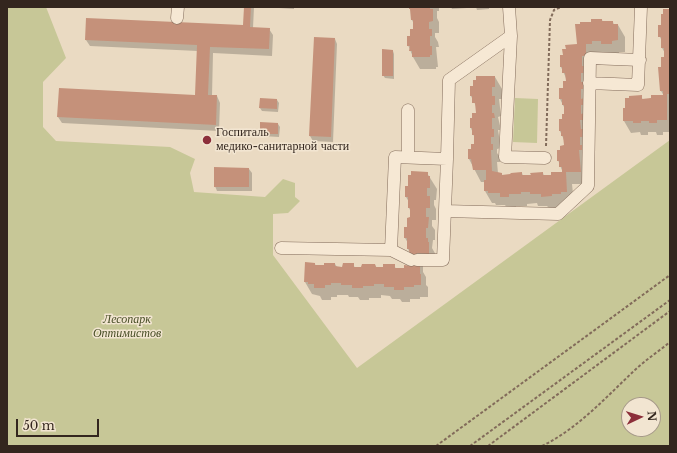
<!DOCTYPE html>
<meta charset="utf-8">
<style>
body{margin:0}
#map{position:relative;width:677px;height:453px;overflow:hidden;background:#eadac2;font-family:"Libre Baskerville",serif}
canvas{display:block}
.frame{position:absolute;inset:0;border:8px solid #33261e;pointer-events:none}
.north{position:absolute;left:621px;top:397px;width:40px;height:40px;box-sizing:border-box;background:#f2e5d1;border:1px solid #a69989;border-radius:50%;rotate:86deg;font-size:11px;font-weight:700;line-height:16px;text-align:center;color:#33261e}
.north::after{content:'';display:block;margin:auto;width:14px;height:18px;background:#8c2f3a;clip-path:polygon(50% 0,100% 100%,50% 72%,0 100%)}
.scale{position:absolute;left:16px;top:419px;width:83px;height:18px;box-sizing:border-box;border:2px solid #33261e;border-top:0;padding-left:5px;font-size:12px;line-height:14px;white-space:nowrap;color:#33261e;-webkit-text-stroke:3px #f2e5d1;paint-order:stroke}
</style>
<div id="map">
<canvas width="677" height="453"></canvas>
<div class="frame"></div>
<div class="north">N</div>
<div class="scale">50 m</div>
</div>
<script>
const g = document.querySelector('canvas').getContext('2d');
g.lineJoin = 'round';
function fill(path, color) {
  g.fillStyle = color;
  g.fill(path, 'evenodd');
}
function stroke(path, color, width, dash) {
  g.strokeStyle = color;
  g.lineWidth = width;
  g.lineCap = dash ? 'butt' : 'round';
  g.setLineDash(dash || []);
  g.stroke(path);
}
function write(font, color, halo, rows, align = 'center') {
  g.font = font + ' "Libre Baskerville",serif';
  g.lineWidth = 3;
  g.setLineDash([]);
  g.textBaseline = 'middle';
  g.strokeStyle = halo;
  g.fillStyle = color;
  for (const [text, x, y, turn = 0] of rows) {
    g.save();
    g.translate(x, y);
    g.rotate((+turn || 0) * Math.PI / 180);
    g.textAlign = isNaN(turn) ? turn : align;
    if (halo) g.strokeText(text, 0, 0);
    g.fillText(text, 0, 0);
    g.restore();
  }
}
const green = new Path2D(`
 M7 7H46L66 58 43 82V127L56 141 170 147 195 159 190 173 194 192 265 197 283 179 295 183V197L300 201 288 213 273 214V255L357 368 670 140V446H7ZM629 405H653V429H629Z
 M515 98 538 99 537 143 513 142Z`);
const shadow = new Path2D(`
 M245 7H254L253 28 269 29 273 35 272 56 213 53 212 96H217L220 103 219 131 62 123 58 117 196 96 198 51 90 46 86 40 244 26Z
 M264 7H294V9Z
 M410 7H439V11H437V18L439 22V33H435V37L438 42 439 47H436L438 67H436V69H420L413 57 408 45 414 30V24L412 20V12Z
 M451 7H467V8L452 9Z
 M476 7H495L489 8V9L477 10Z
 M670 10V132H663V135H657L656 132H648V135H641L640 132 631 133 624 121 641 96 643 100 664 96 661 91 662 68 665 53 662 48V41L660 37 659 26H662Z
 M602 20 603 22H613L614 25H618L625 37V52H619V56H609L607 53H598L592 56 588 184H572L574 204 558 208H549L547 206H538L537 203 527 204V206H516V209H508L505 205H496L495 203H492L485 191V182H481L469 159V150H472L475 145V139L471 128V119H473L477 114V108L471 96 474 87 495 77 502 89V99H499L501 116 498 117 501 130H498L501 148 497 149V153L500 157V162H497L498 173H501L503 176 522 173 523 176 543 173 544 176 563 173 558 160 561 151 565 146 564 140 560 131 565 115V109L560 99 567 82 566 78 561 67V56H564L578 45 592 23Z
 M335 39 337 44 333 142 313 141 310 136Z
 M393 51 394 54V79L385 78 383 75Z
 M261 99 277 100 279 103 278 112 262 111 260 108Z
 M278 124 280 127 279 137 262 136 261 133Z
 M249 169 252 173V191H217L215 186Z
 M427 173 437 189 436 200H434V205L436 209V220H432V226L435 230V240H433L432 248 436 255 423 265V272L426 277V285L428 287V297H420V299H410V302H402L400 299H392L390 296 381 295V298H369V300H360L358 297H349L348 295H337V297H331V300H322L320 296 312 294 305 282 306 263 315 264 316 266 335 264 337 267 343 268 353 264 355 268H362L375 265 377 268 394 265 396 269H405L412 267 410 253 408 249V243L405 238 411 218V212L409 208V202L406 197V187H409Z`);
const building = new Path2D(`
 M244 7H251L250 27 270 28 269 49 210 47 208 95H217L216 125 57 117 59 88 195 95 197 45 85 40 86 18 243 25Z
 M409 7H430V9H433V21L429 22V29H432V36H430V46H432V55H430V57H412V51H409L410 46H407V36H410V29H413V20H411L410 9H409Z
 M663 9H670V94H667V120H657V123H649V121H641V123H633V121H623V108H625V98H629V96L642 95V99L651 98V95H663V91H660L658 67H661V57H664V48H661V37H658V25H661V14H663Z
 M591 19H602V21H613V24H618V40L612 41V44H601V41H592V44H586V56H582V66H585V73H581V82H584V89H581V99L584 98V105H581V114L584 113V120H580L581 129H583V137H580V145H582L583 150H579L581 172H566L567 192H561V194H552V196L541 197V194H530V192H521V194H509V197H500V193H488V191H484V180H486V170H473L471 159H468V149H471V144H474V135H472V128H470V118H472V113H476L475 103H472V96H470V86H473V80H476V76H495V87H492V96H495V105H492V113H494L495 118H492V129H494V137H491V144H493V150H491L492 171 502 173V175L510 174 511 173 522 172V175H531L530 173 543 172V175H551V172H562V167H559V161H557V150H560V146L564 145 563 136H561V131H559V119H562V114H564V105H562V99H559V88H563V81H566L565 73H562V67H560V55H563L562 49H566L565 45 577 44 575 24H580V22H591Z
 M314 37 335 38 331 137 309 136Z
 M382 49 393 50V76H382Z
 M260 98 277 99V109L259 108Z
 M260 122 278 123V134H260Z
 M214 167 249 168V187H214Z
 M411 171 428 172V176H430V188H427V196H430V208H426V217H429L428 228H426V238H428V242H429V254L417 253V264H420V274H421V285H414V287H404V290H394V287H384V284H374V286H363V288H352V285H341V283H331V285H325V288H314V284H308V282H304L305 262 315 263V265H324V263H335V266L342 267 343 263H354V267H361L362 264H375L376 267H383V264H395V268H404V265L411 266 409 249H407V238H404V227H407V218L410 217V208H408V197H405V186H408V175H411Z`);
const path = new Path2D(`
 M546 146 550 20 554 10 561 7
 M436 446 670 275
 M470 446 670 300
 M488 446 670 311
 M542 446C579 428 607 396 636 369 647 359 659 351 670 342`);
const minor = new Path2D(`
 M509 7 511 36 505 157 545 158
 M177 18 178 7
 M589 83 638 85 641 7
 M408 157V110
 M445 211 558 214 588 186 590 58 640 60
 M281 248 391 250 395 157 447 159
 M391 250 411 260
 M417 260H443L447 159 449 80 511 36`);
const markers = [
 [207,140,5,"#8c2f3a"]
];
const poiNames = [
 ["Госпиталь",216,133],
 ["медико-санитарной части",216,147]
];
const parkNames = [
 ["Лесопарк",127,320],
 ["Оптимистов",127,334]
];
fill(green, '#c7c797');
fill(shadow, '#0003');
fill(building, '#c5917a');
stroke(minor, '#826b5a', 13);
stroke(path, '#826b5a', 2, [3, 2]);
stroke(minor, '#f6e8d4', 12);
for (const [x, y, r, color] of markers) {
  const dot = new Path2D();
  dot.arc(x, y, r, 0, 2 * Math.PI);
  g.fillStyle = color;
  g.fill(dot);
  stroke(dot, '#f2e5d1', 1.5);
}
write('12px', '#33261e', '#f2e5d1', poiNames, 'left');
write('italic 12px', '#484e26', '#f2e5d1', parkNames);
</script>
